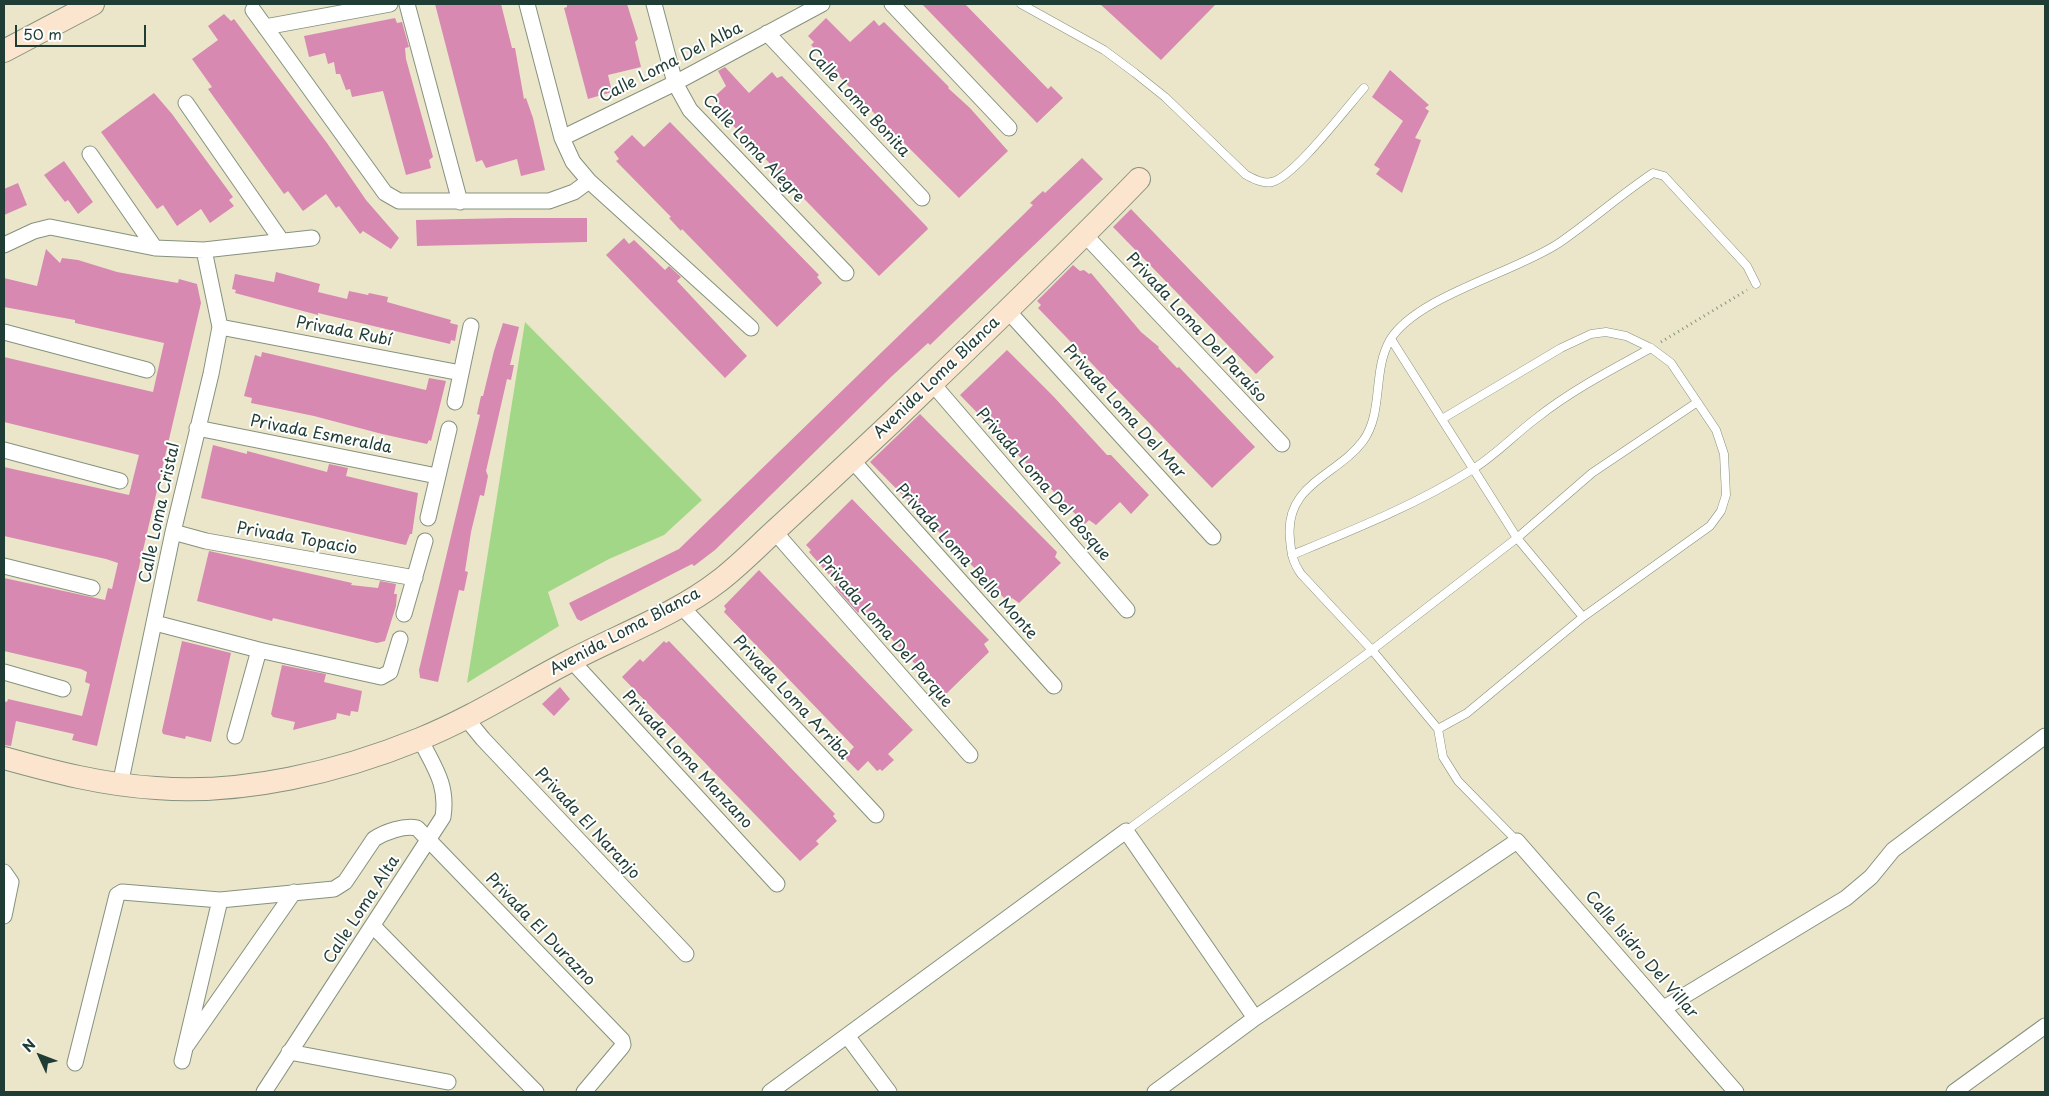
<!DOCTYPE html>
<meta charset="utf-8">
<style>
body{margin:0}
#map{position:relative;width:2049px;height:1096px;overflow:hidden;background:#ebe6c9;font-family:"Playpen Sans",sans-serif}
canvas{display:block}
.frame{position:absolute;inset:0;border:5px solid #1f3d34;pointer-events:none}
.north{position:absolute;left:15px;top:1031px;width:50px;height:50px;-webkit-text-stroke:4px #fff;paint-order:stroke;rotate:313deg;font-size:14px;font-weight:700;line-height:20px;text-align:center;color:#1f3d34}
.north::after{content:'';display:block;margin:auto;width:18px;height:22px;background:#1f3d34;clip-path:polygon(50% 0,100% 100%,50% 72%,0 100%)}
.scale{position:absolute;left:15px;top:25px;width:131px;height:22px;box-sizing:border-box;border:2px solid #1f3d34;border-top:0;padding-left:6px;font-size:15px;line-height:18px;white-space:nowrap;color:#1f3d34;-webkit-text-stroke:4px #fff;paint-order:stroke}
</style>
<div id="map">
<canvas width="2049" height="1096"></canvas>
<div class="frame"></div>
<div class="north">N</div>
<div class="scale">50 m</div>
</div>
<script>
const g = document.querySelector('canvas').getContext('2d');
g.lineJoin = 'round';
function fill(path, color) {
  g.fillStyle = color;
  g.fill(path, 'evenodd');
}
function stroke(path, color, width, dash) {
  g.strokeStyle = color;
  g.lineWidth = width;
  g.lineCap = dash ? 'butt' : 'round';
  g.setLineDash(dash || []);
  g.stroke(path);
}
function write(font, color, halo, rows, align = 'center') {
  g.font = font + ' "Playpen Sans",sans-serif';
  g.lineWidth = 4;
  g.setLineDash([]);
  g.textBaseline = 'middle';
  g.strokeStyle = halo;
  g.fillStyle = color;
  for (const [text, x, y, turn = 0] of rows) {
    g.save();
    g.translate(x, y);
    g.rotate((+turn || 0) * Math.PI / 180);
    g.textAlign = isNaN(turn) ? turn : align;
    if (halo) g.strokeText(text, 0, 0);
    g.fillText(text, 0, 0);
    g.restore();
  }
}
const green = new Path2D(`
 M525 322 702 500 664 535 609 559 548 592 559 626 467 683Z`);
const building = new Path2D(`
 M435 4H501L512 48H515L524 99 526 98 533 118 545 170 521 176 517 159 486 168 482 160 476 162Z
 M567 4H627L638 39 635 42 641 67 608 75 612 92 588 99 564 8 567 7Z
 M922 4H965L1048 89 1051 86 1063 98 1037 123Z
 M1100 4H1216L1161 60Z
 M224 14 231 21 234 19 327 143 366 200 399 238 391 249 363 231 360 234 339 206 336 208 326 194 303 211 288 191 284 194 208 89 212 87 192 59 218 40 208 26Z
 M395 18 397 23 402 22 409 47 405 48 406 59 433 157 429 160 431 168 406 175 383 91 352 97 350 89 346 90 340 74H336L334 62 328 64 325 53 309 57 304 36Z
 M826 18 850 42 874 20 879 26 884 22 949 87 948 88 970 108 1008 151 959 198 863 102 811 45 814 42 808 36Z
 M725 67 749 93 772 72 777 78 782 76 927 227 928 229 879 276 715 107 719 103 715 96 726 86 718 71Z
 M1390 70 1429 105 1425 108 1429 111 1415 138 1421 140 1402 193 1376 174 1380 169 1374 165 1403 121 1372 97Z
 M154 93 172 114 233 197 229 200 234 206 210 223 201 209 177 226 163 205 157 209 101 132Z
 M670 122 819 275 817 277 822 283 777 327 682 229 681 231 669 218 671 217 616 161 619 159 614 152 632 135 644 147Z
 M1082 158 1103 179 930 345 928 343 891 377 715 550 694 566 692 564 581 621 577 619 569 603 679 549 1021 217 1033 205 1030 203 1043 191 1045 193Z
 M64 161 93 202 78 214 68 200 65 202 44 175Z
 M18 183 27 205 4 215V189Z
 M1131 209 1274 357 1256 374 1113 227Z
 M510 218H587V242L417 246 416 220Z
 M624 238 629 244 634 240 665 270 669 266 681 277 677 281 747 356 725 378 606 255Z
 M46 249 60 263 62 258 78 260 117 272 178 283 179 279 197 284 201 303 97 746 72 740 74 734 16 721 11 746 4 745V701L7 702 8 699 82 716 90 684 85 682 87 672 81 669 4 651V578L105 600 108 588 112 589 118 563 106 559 4 536V467L129 495 139 455 4 422V357L153 392 164 343 75 323V320L4 307V278L37 286Z
 M1073 265 1080 271 1084 270 1089 274 1091 273 1141 332 1159 347 1158 348 1177 368 1179 367 1255 447 1212 488 1038 308 1041 305 1037 301Z
 M276 272 320 284 318 292 347 299 349 291 368 295 369 293 388 297 387 302 451 320 450 323 458 325 455 341 451 340 450 344 318 313V315L235 293 236 290 232 289 235 274 274 282Z
 M503 323 519 327 510 365H514L511 380 507 379 486 471 488 476 484 496 480 495 471 532 465 571 468 572 464 591 459 590 438 682 420 678 419 670 480 415 477 414 481 396H483L494 351Z
 M1007 350 1054 397 1107 455H1111L1149 495 1131 514 1120 502 1096 525 1089 520 1085 524 960 395Z
 M262 352 426 390 429 378 446 381 431 441 429 440 427 444 382 434 314 416 251 403 252 398 244 396 255 355 261 357Z
 M920 414 1057 552 1055 557 1061 563 1019 603 1012 598 1008 602 870 462Z
 M213 445 247 454V451L327 472 329 464 348 468 346 476 418 493 412 534H410L406 545 401 544 201 498Z
 M852 499 989 640 984 644 989 652 946 694H943L873 619 861 609 858 613 835 587 838 585 809 552 811 550 806 545Z
 M209 551 352 583 351 585 378 588 380 581 396 584 394 594H397L396 606 385 641 377 643 273 618 272 621 197 601Z
 M759 570 913 730 888 754 894 760 882 771 880 769 877 771 868 761 858 771 844 757 854 747 724 612 726 609 724 606Z
 M182 641 231 653 211 742 186 736 185 739 163 734 162 731Z
 M664 641 666 643 669 641 835 814 833 816 837 821 816 841 819 844 800 861 622 677 640 659 643 662Z
 M282 665 326 674 324 682 362 691 358 712 351 711 350 716 337 713 336 719 293 730 295 722 273 717 271 714Z
 M560 687 570 699 554 716 542 704Z`);
const path = new Path2D(`
 M1661 342 1747 290`);
const lane = new Path2D(`
 M1021 4 1104 50 1135 73 1165 97 1246 175C1254 179 1263 184 1272 182 1294 177 1346 108 1364 88
 M1391 339 1517 538 1583 617
 M1292 555C1353 530 1416 505 1473 469 1497 454 1515 434 1538 417 1572 390 1613 369 1651 348
 M1438 729 1467 713 1583 617 1710 526 1721 511 1726 495 1724 454 1716 430 1671 363 1651 348 1626 336 1606 332 1591 334 1561 348 1442 419
 M1126 831 1372 650 1517 538 1592 473 1696 403
 M1517 841 1458 781 1443 757 1438 729 1372 650 1301 574C1293 563 1291 553 1290 539 1284 484 1337 476 1363 441 1384 412 1372 371 1390 340 1417 296 1514 273 1559 243 1591 221 1620 195 1653 173L1664 176 1736 254 1747 266 1756 284`);
const street = new Path2D(`
 M407 4 460 202
 M654 4 675 83 690 110 846 273
 M892 4 1009 128
 M253 10 385 193 399 201H549L574 192 589 181 573 162 562 138 527 4
 M265 27 390 4
 M767 33 922 198
 M186 103 281 240
 M562 138 675 83 822 4
 M90 154 155 248
 M589 181 751 328
 M1085 235 1282 444
 M4 245 34 231 50 227 155 248 204 250 312 238
 M1008 311 1213 537
 M220 327 461 373
 M4 332 147 370
 M932 383 1127 610
 M455 402 471 326
 M197 428 437 476
 M4 450 120 481
 M852 460 1054 686
 M428 518 449 429
 M774 531 970 755
 M173 532 206 541 415 578
 M4 566 92 588
 M681 606 876 815
 M404 614 425 541
 M155 623 259 650 381 677 390 672 400 639
 M571 660 777 884
 M4 672 63 689
 M465 717 483 739 686 954
 M235 736 259 650
 M120 785 173 532 211 374 220 327 204 250
 M4 872 11 882 4 916
 M373 926 536 1092
 M1664 1008 1846 898 1871 877 1893 850 2045 736
 M848 1037 889 1092
 M187 1045 294 892
 M289 1052 448 1082
 M182 1061 220 900
 M75 1063 117 895 122 892 220 900 334 889 345 882 374 839C385 832 404 825 417 828L622 1040 623 1045 621 1048 584 1092
 M264 1092 443 817C448 784 434 767 420 739
 M770 1092 1126 831 1255 1018
 M1155 1092 1255 1018 1517 841 1736 1092
 M1954 1092 2045 1026`);
const secondary = new Path2D(`
 M4 51 93 4
 M4 758C54 772 104 785 156 788 243 795 339 772 420 739 472 718 520 687 570 661 617 636 677 614 719 581 740 565 759 545 779 527 817 492 855 457 893 421 976 341 1059 262 1139 179`);
const streetNames = [
 ["Calle Loma Del Alba",671,63,-27],
 ["Calle Loma Bonita",858,103,47],
 ["Calle Loma Alegre",753,149,47],
 ["Privada Loma Del Paraíso",1196,328,47],
 ["Privada Rubí",344,332,11],
 ["Avenida Loma Blanca",937,378,-44],
 ["Privada Loma Del Mar",1124,412,48],
 ["Privada Esmeralda",321,435,11],
 ["Privada Loma Del Bosque",1043,485,49],
 ["Calle Loma Cristal",160,513,-78],
 ["Privada Topacio",297,539,10],
 ["Privada Loma Bello Monte",966,562,48],
 ["Avenida Loma Blanca",625,632,-28],
 ["Privada Loma Del Parque",885,632,49],
 ["Privada Loma Arriba",791,698,47],
 ["Privada Loma Manzano",687,760,47],
 ["Privada El Naranjo",587,824,47],
 ["Calle Loma Alta",362,910,-57],
 ["Privada El Durazno",540,930,46],
 ["Calle Isidro Del Villar",1641,955,49]
];
fill(green, '#a2d787');
fill(building, '#d789b2');
stroke(lane, '#85927e', 9);
stroke(street, '#85927e', 17);
stroke(secondary, '#85927e', 24);
stroke(path, '#85927e', 3, [1, 4]);
stroke(lane, '#fff', 8);
stroke(street, '#fff', 15);
stroke(secondary, '#fce5cf', 22);
write('16px', '#1f3d34', '#fff', streetNames);
</script>
